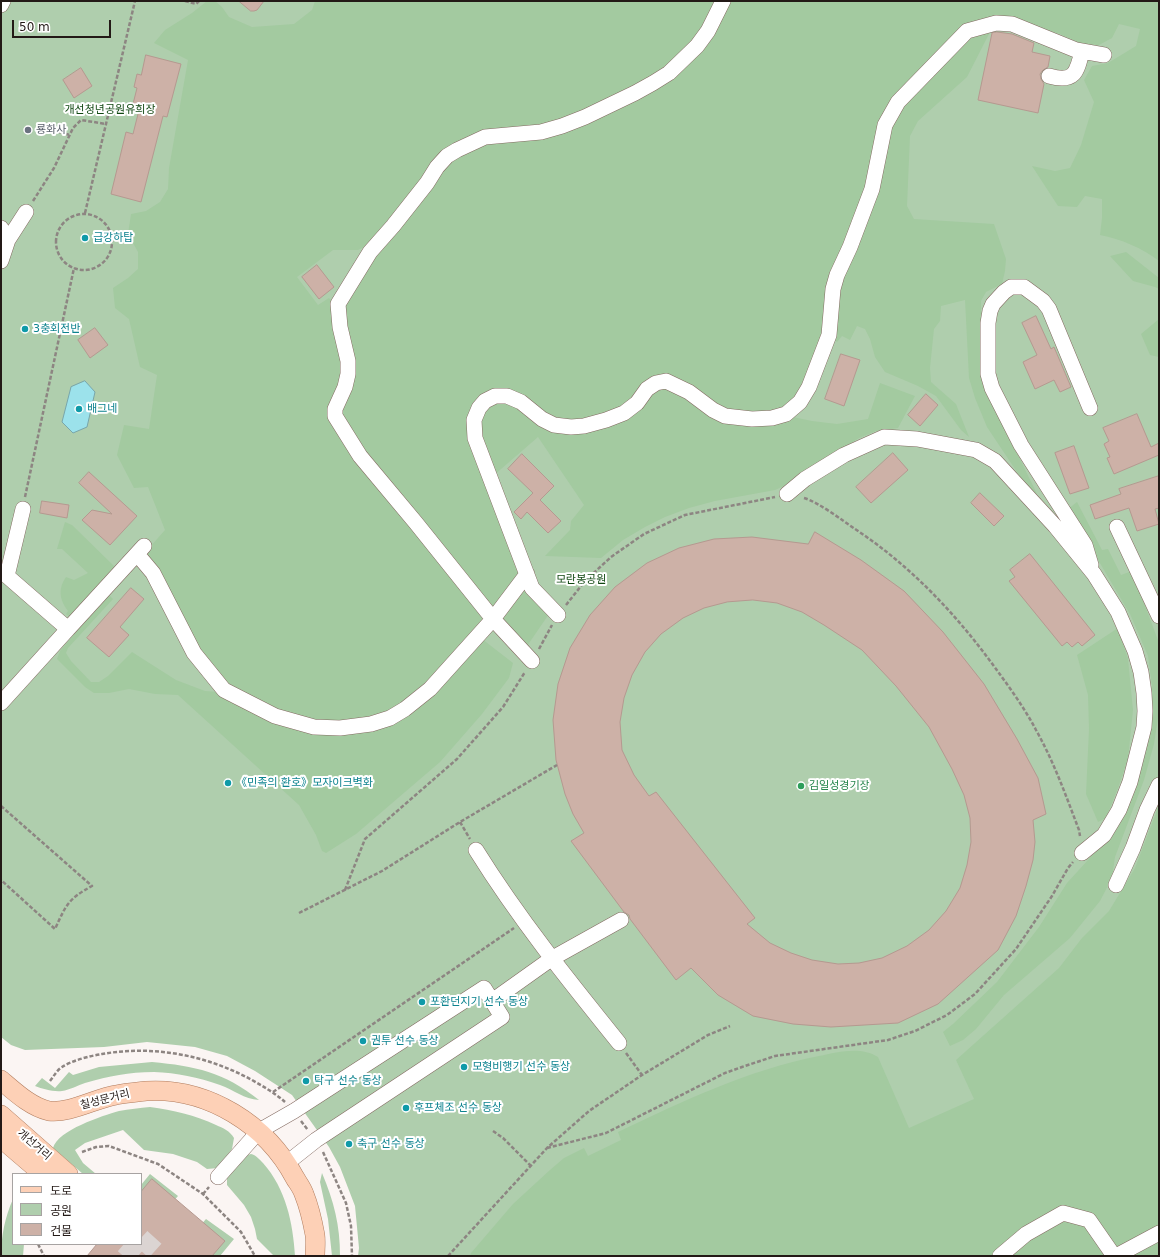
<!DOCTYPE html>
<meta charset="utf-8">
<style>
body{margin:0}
#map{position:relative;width:1160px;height:1257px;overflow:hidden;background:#fbf5f3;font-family:"DejaVu Sans","Noto Sans KR",sans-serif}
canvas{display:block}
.frame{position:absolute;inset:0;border:2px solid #231916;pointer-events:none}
.legend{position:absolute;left:12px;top:1173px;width:130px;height:72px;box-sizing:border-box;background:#fff;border:1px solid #a7a3a2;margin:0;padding:5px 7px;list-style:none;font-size:12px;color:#231916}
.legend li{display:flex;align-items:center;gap:8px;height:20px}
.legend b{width:20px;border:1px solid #a7a3a2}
.scale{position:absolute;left:12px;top:20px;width:99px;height:18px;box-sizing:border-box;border:2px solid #231916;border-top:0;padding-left:5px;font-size:12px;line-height:14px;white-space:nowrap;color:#231916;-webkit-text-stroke:3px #fff;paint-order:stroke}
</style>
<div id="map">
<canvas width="1160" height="1257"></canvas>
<div class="frame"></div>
<ul class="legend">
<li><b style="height:5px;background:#fdd0b6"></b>도로</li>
<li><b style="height:11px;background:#afcead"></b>공원</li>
<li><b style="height:11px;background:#cdb1a7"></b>건물</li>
</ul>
<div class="scale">50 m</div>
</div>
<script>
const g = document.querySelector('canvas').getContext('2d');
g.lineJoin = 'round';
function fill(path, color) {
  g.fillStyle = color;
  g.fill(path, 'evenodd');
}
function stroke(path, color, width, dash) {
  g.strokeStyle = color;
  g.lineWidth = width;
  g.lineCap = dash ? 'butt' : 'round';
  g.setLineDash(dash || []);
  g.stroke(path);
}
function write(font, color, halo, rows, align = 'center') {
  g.font = font + ' "DejaVu Sans","Noto Sans KR",sans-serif';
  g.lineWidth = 4;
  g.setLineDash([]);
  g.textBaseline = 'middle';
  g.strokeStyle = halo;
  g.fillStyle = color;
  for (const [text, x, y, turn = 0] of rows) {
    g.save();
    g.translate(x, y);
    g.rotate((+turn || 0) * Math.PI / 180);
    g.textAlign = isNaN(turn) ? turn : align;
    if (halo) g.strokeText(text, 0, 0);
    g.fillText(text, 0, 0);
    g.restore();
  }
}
const green = new Path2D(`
 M1 1H1159V1256H358L359 1248 355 1206 340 1167 329 1147 292 1095 255 1071 227 1056 195 1047 147 1042 104 1047 25 1050 11 1045 1 1037Z
 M152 1062C195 1066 224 1072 259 1100 244 1099 234 1090 220 1085 198 1077 177 1073 154 1072 128 1072 110 1076 85 1083 78 1085 70 1090 62 1091 53 1092 43 1089 35 1086L42 1078 55 1088 69 1072 73 1075 99 1067Z
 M150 1107C173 1110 195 1115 216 1125 223 1128 230 1131 234 1138L232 1149 218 1168 207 1169 197 1162 173 1154 144 1150 123 1130 85 1143 75 1150 83 1163 96 1174H83L53 1148C58 1130 102 1116 119 1111 129 1109 140 1108 150 1107Z
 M251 1154C256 1155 259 1159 263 1163 286 1189 293 1223 295 1256H274L257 1239 255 1229 251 1217 244 1205 227 1185V1176L247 1155Z
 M322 1173C334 1202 340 1225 340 1256H332L328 1219 320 1182Z
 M150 1174 178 1196 171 1204 141 1203V1185Z
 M13 1199V1244H24L23 1256H1C1 1236 5 1217 13 1199Z
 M206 1219 234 1239 220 1256H203L199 1227Z`);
const forest = new Path2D(`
 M207 1H215L222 7 229 17 252 27 294 24 312 10 315 1H719L706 29 666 70 560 123 455 146 370 244 358 250H333L297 277 318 305 329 298 335 305 345 363 332 408 486 618 429 683 391 713 339 725 276 713 229 685 198 649 143 555 165 530 148 487 134 488 117 455 124 425 149 429 157 375 140 367 129 319 115 308 113 288 128 278 138 269V252L128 234 131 214 146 211 160 202 168 189 169 168 188 60 154 43 165 30 192 13Z
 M726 1H1159V261C1142 248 1121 239 1100 235L1102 218V199L1085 196 1077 207 1058 206 1032 166 1055 171 1070 168 1081 145 1094 102 1084 80 1092 66 1108 63 1136 46 1140 29 1119 24 1112 38 1099 45 1082 44 1060 34 1008 18 987 20 892 101 826 334 798 400 771 416 728 412 674 380 623 408 582 423 555 422 500 392 470 420 523 567 492 611 362 453 339 415 341 401V312L350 290 441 168 487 140 542 135 656 86Z
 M990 32 967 77 918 121 910 136 907 206 914 219 994 224 1006 259 1005 271 1002 284 986 292 981 301 982 379 999 416 1037 494 1029 489 1023 481 987 427 975 398 969 378 965 300 941 306 940 321 934 329 930 368 931 382 956 404 969 437 961 430 936 396 918 386 885 372 875 357 870 339 865 329 857 326 850 340 842 336 837 342 832 338 837 289 889 126 901 103 970 33Z
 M1126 252 1159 278V289L1155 287 1133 281 1110 256Z
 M1159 319V357L1150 355 1141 334Z
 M880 383 915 396 898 428 876 431 859 438 793 482 775 490 715 501 689 508 665 517 645 527 623 540 601 558 545 556 570 530 571 521 584 505 538 437 493 476 478 436 480 411 505 399 554 428 640 403 666 384 712 413 788 416 812 421 837 424 868 419Z
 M1077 502 1102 550 1108 549 1121 575 1132 571 1159 643V712L1154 744 1144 780 1115 857 1112 878 1100 901 1070 938 1004 995 976 1029 963 1040 950 1046 943 1032 953 1024 997 982 1039 927 1067 883 1109 837 1149 733 1152 686 1148 656 1130 614 1068 509Z
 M65 522 72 525 116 568 70 617 66 614 68 611C59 600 58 588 66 577L74 580 88 573 62 549H57Z
 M522 585 549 614 525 649 498 618Z
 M108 594 113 599 68 648 66 653 71 661 91 682H99L108 676 132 652 176 680 205 691 219 692 272 719 372 727 482 639 513 663 509 678 482 714 440 762 356 834 326 853 322 851 316 835 299 805 178 695 155 694 129 689 109 693H94L85 687 57 659 60 651Z
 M1118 628 1128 659 1133 710 1128 759 1118 788 1106 818 1098 822 1086 794 1089 729 1088 695 1077 655Z
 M1159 805V1256H470L471 1253 513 1204 550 1170 564 1158 584 1148 588 1156 621 1140 618 1132C683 1101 748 1070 819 1056 838 1052 861 1046 878 1057L909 1128 974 1099 956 1060 1059 968 1082 938 1109 911 1135 868Z`);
const water = new Path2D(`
 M85 381 95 392 87 427 73 433 62 422 71 387Z`);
const building = new Path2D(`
 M239 1H264L257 10 254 11H251Z
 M997 32 1012 34 1034 43 1032 52 1050 56 1048 67 1043 70 1040 74 1041 79 1044 84 1038 113 978 100 992 33Z
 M146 55 181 64 167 117 163 116 141 202 111 194 126 132 133 134 139 110 132 108 137 88 134 87 137 74 141 75Z
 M81 68 92 86 74 98 63 80Z
 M317 265 334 287 319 299 302 277Z
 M1036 316 1051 349 1054 347 1071 387 1060 392 1054 380 1035 389 1023 362 1037 355 1022 323Z
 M95 328 108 345 90 358 78 340Z
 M841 354 860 360 844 406 825 399Z
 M926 394 938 405 920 426 908 415Z
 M1137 414 1151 447 1159 443V455L1114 474 1107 458 1110 457 1104 444 1109 441 1103 428Z
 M1074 446 1089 488 1070 494 1055 453Z
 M893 453 908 470 871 503 856 487Z
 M522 454 554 486 540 500 561 521 548 533 527 512 521 519 514 512 533 493 508 469Z
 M89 472 137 516 110 545 82 520 92 510 112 514 79 483Z
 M1159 476V508L1155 509 1159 524 1137 531 1129 508 1095 519 1090 505 1121 494 1119 489Z
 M980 493 1004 516 994 526 971 503Z
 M42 501 69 505 67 518 40 513Z
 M815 532 861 560 904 591 943 632 984 684 1017 739 1038 778 1046 814 1033 820 1035 842 1033 860 1026 886 1016 916 998 950 938 1004 898 1023 831 1027 793 1024 753 1016 718 995 691 968 676 980 630 919 629 915 624 912 571 841 584 833 573 814 565 794 556 760 553 720 558 684 570 648 590 615 615 587 647 563 679 548 714 539 752 537 808 544ZM753 600 777 603 802 612 824 625 862 650 896 686 929 727 952 769 964 795 970 818 971 842 967 865 960 888 946 911 929 930 907 946 882 958 859 963 838 964 812 960 791 953 770 943 747 924 755 918 656 792 649 796 634 775 622 750 620 722 624 698 632 675 645 652 661 634 683 618 704 608 727 602Z
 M1030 554 1095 635 1082 646 1078 642 1072 647 1067 642 1062 646 1009 581 1015 577 1010 570Z
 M131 588 144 599 120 627 129 635 109 657 87 638Z
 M152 1179 225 1241 212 1256H87L97 1244H141V1192Z`);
const majorTunnel = new Path2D(`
 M141 1238 161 1256
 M124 1244 138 1256`);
const path = new Path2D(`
 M185 1 196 4 199 1
 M42 127 70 135
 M33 201 54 168 73 128 81 120 106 124
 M85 213 135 1
 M56 242a28 28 0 1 1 56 0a28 28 0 1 1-56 0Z
 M25 497 74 268
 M804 498C818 502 842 520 855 529 911 566 957 615 996 669 1010 688 1025 709 1036 730 1054 762 1066 796 1079 830L1080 836
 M566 605 585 581 611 557 644 534 685 515 775 497
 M539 649 552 625
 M1 806 92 886C68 899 66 905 55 929L1 880
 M460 822 470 839
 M345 890 365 839 457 759 503 707 525 672
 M299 913 382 871 460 822 557 765
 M626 1053 642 1075
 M50 1081C54 1076 57 1070 62 1067 73 1060 90 1056 102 1054 154 1045 206 1055 252 1080 264 1087 275 1093 285 1102
 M273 1092 514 928
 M301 1121 308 1130
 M493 1131 503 1138 531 1166
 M547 1148 606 1133 725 1073 742 1067 775 1056 888 1040 915 1031 947 1015 975 994 1016 949 1052 896 1068 868 1073 862
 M82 1152 96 1147 109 1146 158 1164 203 1194 241 1232 255 1256
 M323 1152 346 1203 351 1226 352 1256
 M203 1194 209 1187
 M38 1244 44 1256
 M448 1256 547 1148 589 1111 642 1075 708 1035 730 1026`);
const minor = new Path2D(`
 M1 5 3 1
 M1049 76C1074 83 1077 73 1082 51
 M1 228 8 240
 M1 261 8 240 26 212
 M1090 408 1049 309 1043 301 1024 287H1011L1004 292 993 304 990 311 988 323V374L992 388 1021 445 1085 545 1091 565
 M787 494 805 479 844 455 884 437 917 439 976 450 995 461 1055 526 1094 574 1118 612 1135 651 1141 672 1144 693 1145 711 1144 727 1130 782 1119 810 1104 835 1082 853
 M1117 527 1159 616
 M137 554 153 573 194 653 224 690 275 716 314 727 340 728 371 724 390 718 405 709 430 689 493 619 527 574
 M558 615 532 588 475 438 474 420 479 408 485 401 495 396H507L521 402 542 419 554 425 571 427 584 426 606 420 624 413 637 403 647 389 656 383 666 381 689 392 713 410 725 416 752 419 772 418 786 414 800 402 809 387 829 335 833 289 837 275 850 247 872 189 885 125 898 102 967 31 996 23 1012 24 1076 50 1104 55
 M68 629 144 546
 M532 661 493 619 416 523 360 456 335 416V409L345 387 348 374V361L340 327 338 304 370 252 393 226 427 183 437 167 447 156 457 150 485 137 541 132 562 126 585 117 635 93 653 83 669 73 697 46 708 31 723 1
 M1 703 68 629 7 576 23 509
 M476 850C519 919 569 981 619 1043
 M1116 885 1133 848 1147 810 1159 785
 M492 1001 551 959 621 920
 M218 1177 259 1131 294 1111 484 988 502 1017 316 1140 287 1163
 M1000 1256 1026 1234 1063 1213 1089 1220 1114 1256
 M1116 1256 1159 1233`);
const major = new Path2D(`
 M1 1080C15 1092 31 1107 49 1111 68 1114 97 1098 116 1095 126 1093 137 1092 146 1091 208 1087 267 1125 295 1178 298 1183 302 1188 304 1194 308 1204 313 1224 315 1235 316 1242 315 1249 315 1256
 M1 1115 68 1174
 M1 1138 43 1174`);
const markers = [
 [28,130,4,"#6b7280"],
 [85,238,4,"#0f9aa8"],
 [25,329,4,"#0f9aa8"],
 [79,409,4,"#0f9aa8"],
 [228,783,4,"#0f9aa8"],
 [801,786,4,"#2e9e5b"],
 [422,1002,4,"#0f9aa8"],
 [363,1041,4,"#0f9aa8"],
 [464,1067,4,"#0f9aa8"],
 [306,1081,4,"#0f9aa8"],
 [406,1108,4,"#0f9aa8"],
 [349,1144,4,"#0f9aa8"]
];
const parkNames = [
 ["개선청년공원유희장",110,110],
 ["모란봉공원",581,580]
];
const worshipNames = [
 ["룡화사",36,130]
];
const cultureNames = [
 ["급강하탑",93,238],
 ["3충회전반",33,329],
 ["배그네",87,409],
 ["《민족의 환호》모자이크벽화",236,783],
 ["포환던지기 선수 동상",430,1002],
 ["권투 선수 동상",371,1041],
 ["모형비행기 선수 동상",472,1067],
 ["탁구 선수 동상",314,1081],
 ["후프체조 선수 동상",414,1108],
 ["축구 선수 동상",357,1144]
];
const leisureNames = [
 ["김일성경기장",809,786]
];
const streetNames = [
 ["칠성문거리",105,1100,-14],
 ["개선거리",34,1145,41]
];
fill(green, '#afcead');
fill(forest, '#a3caa0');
fill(water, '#9ce2eb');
stroke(water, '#78a6ab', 1);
fill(building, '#cdb1a7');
stroke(building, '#b59990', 1);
stroke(majorTunnel, '#dbd4d2', 19, [19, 10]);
stroke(minor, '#836a61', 16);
stroke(major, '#b07c5e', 20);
stroke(path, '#8d8582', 2.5, [4, 2]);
stroke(minor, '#fff', 15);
stroke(major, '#fdd0b6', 19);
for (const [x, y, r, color] of markers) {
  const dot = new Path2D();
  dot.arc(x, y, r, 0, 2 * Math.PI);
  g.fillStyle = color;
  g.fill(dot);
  stroke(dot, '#fff', 1.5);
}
write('11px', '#114812', '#fff', parkNames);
write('11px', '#5b616d', '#fff', worshipNames, 'left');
write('11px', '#0d838f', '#fff', cultureNames, 'left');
write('11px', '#27864d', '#fff', leisureNames, 'left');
write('11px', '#231916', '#fff', streetNames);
</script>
